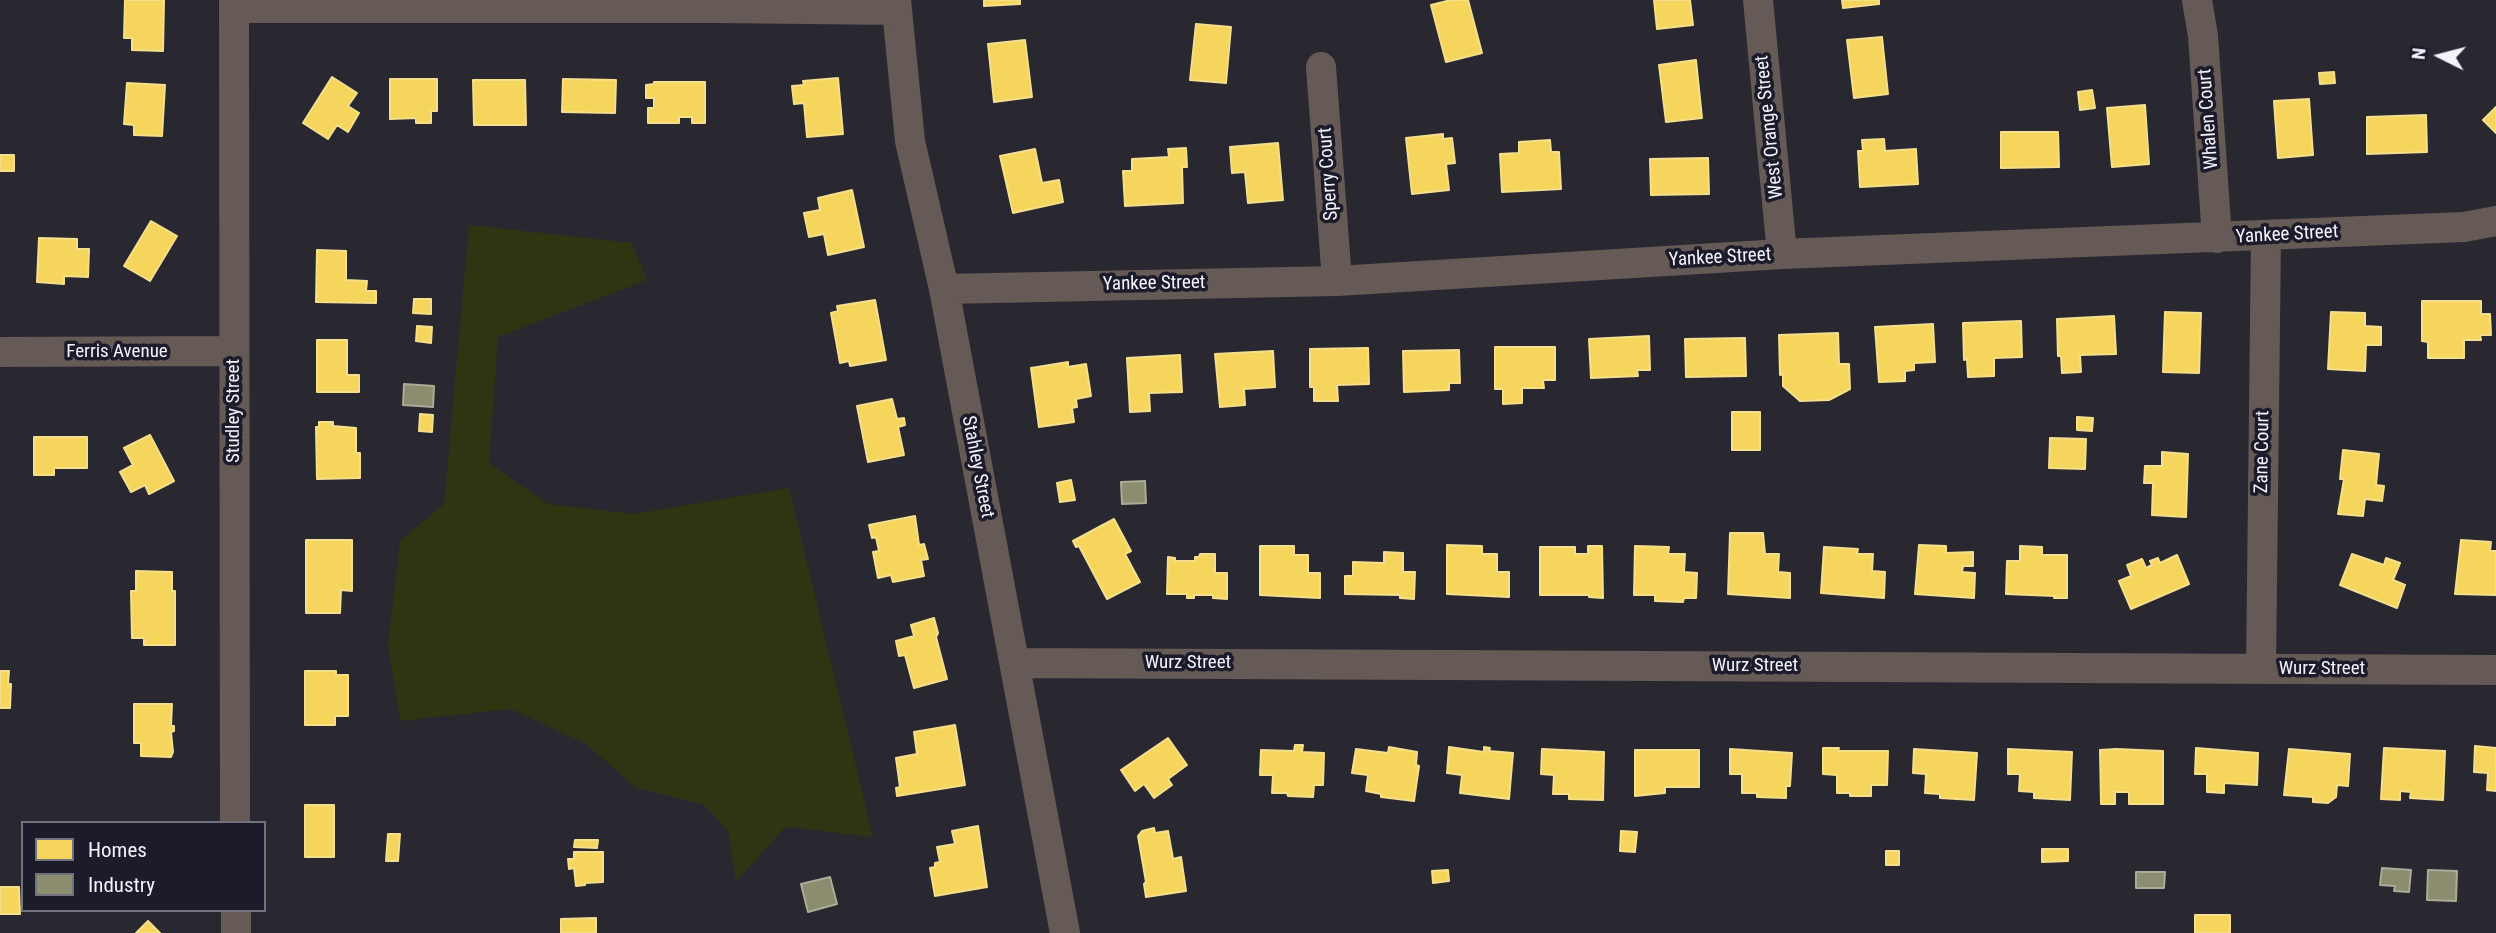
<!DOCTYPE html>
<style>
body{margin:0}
#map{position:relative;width:2496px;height:933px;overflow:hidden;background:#292830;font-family:"Roboto Condensed",sans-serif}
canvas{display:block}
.legend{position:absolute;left:21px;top:821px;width:245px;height:91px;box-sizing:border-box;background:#1c1b2a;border:2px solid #72717e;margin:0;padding:9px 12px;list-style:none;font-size:21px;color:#f3f2fd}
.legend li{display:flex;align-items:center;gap:14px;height:35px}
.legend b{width:35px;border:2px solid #72717e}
.north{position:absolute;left:2405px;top:21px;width:70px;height:70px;-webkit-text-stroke:5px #1c1b2a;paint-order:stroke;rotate:276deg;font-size:19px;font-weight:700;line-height:28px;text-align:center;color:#f3f2fd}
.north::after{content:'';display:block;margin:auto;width:24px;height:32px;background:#f3f2fd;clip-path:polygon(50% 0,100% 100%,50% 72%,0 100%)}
</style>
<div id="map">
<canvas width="2496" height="933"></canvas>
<ul class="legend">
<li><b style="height:19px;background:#f6d55c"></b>Homes</li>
<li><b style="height:19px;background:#8c8c6e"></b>Industry</li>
</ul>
<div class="north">N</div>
</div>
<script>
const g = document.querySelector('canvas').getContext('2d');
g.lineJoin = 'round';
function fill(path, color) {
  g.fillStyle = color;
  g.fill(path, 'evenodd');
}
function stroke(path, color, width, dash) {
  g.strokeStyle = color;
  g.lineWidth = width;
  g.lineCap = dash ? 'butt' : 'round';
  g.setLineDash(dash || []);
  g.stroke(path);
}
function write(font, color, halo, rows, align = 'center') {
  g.font = font + ' "Roboto Condensed",sans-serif';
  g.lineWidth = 7;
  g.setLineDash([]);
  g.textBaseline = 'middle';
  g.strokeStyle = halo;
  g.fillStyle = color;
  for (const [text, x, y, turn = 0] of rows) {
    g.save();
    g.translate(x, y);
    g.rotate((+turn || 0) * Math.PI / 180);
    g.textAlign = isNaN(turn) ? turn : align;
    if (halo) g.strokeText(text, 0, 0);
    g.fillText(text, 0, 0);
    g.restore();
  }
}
const green = new Path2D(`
 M469 225 632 243 647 280 498 337 489 463 548 504 634 514 789 488 873 837 785 827 736 882 728 831 704 805 635 787 586 744 511 709 400 721 388 645 400 541 444 504Z`);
const homes = new Path2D(`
 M125 0H164L163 51 132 50V38H124Z
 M984 0H1020V4L984 6Z
 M1451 0H1468L1482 53 1446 62 1431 5Z
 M1654 0H1690L1693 25 1657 29Z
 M1842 0H1879V4L1843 8Z
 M1196 24 1231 27 1226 83 1190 80Z
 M1882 37 1888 94 1854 98 1847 40Z
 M1025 40 1032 97 994 102 988 44Z
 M1696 60 1702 118 1666 122 1659 65Z
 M2334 72 2335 83 2320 84 2319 73Z
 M332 77 357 93 348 106 359 113 348 132 337 125 328 139 303 123Z
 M838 78 843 134 807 137 804 103 794 104 792 86 804 85 803 81Z
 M390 79H437V111H431V123H416V118L390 119Z
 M563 79 616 80 615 113 562 112Z
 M473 80H525L526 125H474Z
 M654 82H705V123H692V117H679V123H648V108H654V98H646V85L654 84Z
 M127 83 165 85 162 136 134 135V125L124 124Z
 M2092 90 2095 108 2080 110 2078 92Z
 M2309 99 2313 155 2278 158 2274 101Z
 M2145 105 2149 164 2112 167 2107 108Z
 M2496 107V133L2483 120Z
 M2426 115 2427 152 2367 154V117Z
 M2001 132H2058L2059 167 2001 168Z
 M1443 134V139L1452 138 1455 163 1446 164 1449 190 1412 194 1406 138Z
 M1884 139 1885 151 1916 149 1918 184 1860 187 1858 151H1863L1862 140Z
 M1550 140 1551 152H1559L1561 189 1502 192 1500 154 1519 153V142Z
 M1278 143 1283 200 1248 203 1245 172 1232 173 1230 147Z
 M1186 148 1187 167H1182L1183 203 1125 206 1123 171H1132V159L1169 157 1168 149Z
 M1035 149 1042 183 1059 180 1063 202 1013 213 1000 156Z
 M0 155H14V171H0Z
 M1708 158 1709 194 1651 195 1650 159Z
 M852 190 864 247 828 255 824 234 809 237 804 213 820 210 818 198Z
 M151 221 177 236 150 281 124 266Z
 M39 238 77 239V249H89L88 277 64 276V284L37 282Z
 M317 250 346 251V280L367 281 366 291H376V303L316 302Z
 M414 299H431V314L413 313Z
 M875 300 886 360 850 366 849 361 840 363 831 313 838 311 837 306Z
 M2422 301H2481V314H2490L2491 335H2480L2481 340H2464V358H2428V342L2422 341Z
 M2165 312 2201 313 2199 373 2163 372Z
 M2331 312 2365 313V326L2381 327V345H2366L2365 371 2328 369Z
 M2114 316 2116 354 2080 355 2081 372 2062 373 2061 356H2058L2057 319Z
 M2021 321 2022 357 1994 358V376L1968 377 1967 359 1964 360 1963 323Z
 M1933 324 1935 362 1914 363V370L1905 371V381L1879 382 1875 327Z
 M417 326 432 327 431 343 416 341Z
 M1838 333 1839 364H1849L1850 389 1829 400 1800 401 1783 386V374L1780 375 1779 335Z
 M1649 336 1650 370H1637L1638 376 1591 378 1589 339Z
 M1745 338 1746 376 1686 377 1685 339Z
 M317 340H347V375H359V392H317Z
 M1495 347H1555V380H1543L1544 388H1522V403L1503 404V389H1495Z
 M1368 348 1369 384 1337 385 1338 401H1314V387H1310V349Z
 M1459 350 1460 383H1449V390L1404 392 1403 351Z
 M1273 351 1275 387 1244 389 1245 405 1220 407 1215 354Z
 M1180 355 1182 392 1149 393 1150 411 1130 412 1127 358Z
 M1068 362V367L1086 364 1091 396 1076 399 1077 407 1072 408 1074 422 1039 427 1031 368Z
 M892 399 897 419 904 418 905 425 898 427 904 455 868 462 857 406Z
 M1732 412H1760V450H1732Z
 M420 414 433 415 432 432 419 431Z
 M2077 417 2093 418 2092 431 2077 430Z
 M319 422H333V426L356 428V453H360V478L317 479 316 427H319Z
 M150 435 174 481 149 494 145 485 131 492 120 472 133 465 124 448Z
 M34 437H87V468H54V475H34Z
 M2050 438 2086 439 2085 469 2049 468Z
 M2343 450 2379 454 2376 485 2384 486 2382 501 2365 499 2363 516 2338 514 2344 479H2340Z
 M2162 452 2188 454 2186 517 2152 515 2153 483H2144L2145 466H2162Z
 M1071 480 1075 500 1060 502 1057 483Z
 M915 516 919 545 924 544 928 559 921 560 924 576 893 582 891 575 878 578 873 552 879 551 876 537 872 538 869 525Z
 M1114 519 1131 551 1125 554 1140 582 1107 599 1079 546 1076 547 1073 541Z
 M1730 533H1763L1765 554H1779L1778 572 1790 573V598L1728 594Z
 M306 540H352V591L341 590 340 613H306Z
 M2461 540 2491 542 2490 551H2496V595L2455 594Z
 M1447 545 1482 546V554H1497V572H1509V597L1447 594Z
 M1919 545 1946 546V553L1973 552V566H1963L1962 572 1975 573 1974 598 1915 594Z
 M1260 546H1294V555H1308V573H1320V598L1260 595Z
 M1588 546H1602L1603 598 1589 597V595H1540V547H1575V554H1588Z
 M1635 546 1669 547 1668 554H1685L1684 572 1697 573 1696 598H1684L1683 602 1655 601V595H1634Z
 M2020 546 2042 547V555H2067V598H2054L2055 596 2006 594 2007 561H2020Z
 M1824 547 1858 549 1857 554H1873L1872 571 1885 572 1884 598 1821 593Z
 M1384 552 1403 553V572H1415L1414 599 1400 598V595L1345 594V576H1353V562L1384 563Z
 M1200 554H1215V573H1227V599L1213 598V595H1194V598H1187V594H1167L1168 557 1175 558V561H1195V557H1199Z
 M2352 554 2384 565 2386 558 2400 563 2393 580 2405 585 2397 608 2340 585Z
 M2177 555 2189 584 2131 609 2119 581 2131 576 2127 565 2142 559 2146 568 2152 565 2150 561 2158 558 2160 563Z
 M136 571 172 572V591H175V645H144V638H132L131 591H136Z
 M934 618 938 633 936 637 947 679 914 688 905 655 899 656 896 641 914 636 911 625Z
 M0 671H9L8 684H11L10 708H0Z
 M305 671H336V675H348V716H335V725H305Z
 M134 704H172L171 726H174V731L171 732 173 752 171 757 141 756V743H134Z
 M955 725 965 785 897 796 896 788 900 787 896 758 917 754 914 732Z
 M1168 738 1187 765 1168 779 1172 785 1154 798 1144 784 1135 791 1121 770Z
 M1295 745H1303L1302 752 1324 753 1323 785H1314L1313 797 1288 796 1287 793H1272L1273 775H1260L1261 750 1294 751Z
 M2475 746 2496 748V791L2487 790 2488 773 2474 772Z
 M1389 747 1417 752 1416 765 1419 766 1414 801 1381 797V794L1366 791 1368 775 1352 773 1356 749 1388 753Z
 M1449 747 1484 752V747L1490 748 1489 751 1513 753 1509 799 1460 793 1462 775 1447 773Z
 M1823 748H1839L1838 751H1888L1887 785H1871V796H1850V793H1837V775L1823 774Z
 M2196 748 2258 753 2257 785 2224 783V793L2207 792V774H2195Z
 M2384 748 2445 751 2443 800 2410 798 2411 792 2400 791V800L2381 799Z
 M1542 749 1604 752 1603 800 1569 799V794H1553L1554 775 1541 774Z
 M1730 749 1792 753 1790 786H1786V798L1757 797V793H1742V774H1730Z
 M1914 749 1977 753 1974 800 1940 798V794L1925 793 1926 774 1913 773Z
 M2008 749 2072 752 2070 800 2034 798V792L2019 791 2020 774H2008Z
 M2116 749 2163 751V804H2129V792H2115V804H2101L2100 750Z
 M2289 749 2350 754 2348 786 2337 785 2336 797 2328 803 2313 802V797L2284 795Z
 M1635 750H1699V787H1665V793L1635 796Z
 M305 805H334V857H305Z
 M978 826 987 887 935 896 930 868 935 867V863L940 862 937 847 955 844 952 831Z
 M1154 828 1155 833 1168 831 1173 859 1181 857 1186 891 1146 897 1144 884 1146 882 1138 836 1142 831Z
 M1621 831 1637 832 1635 852 1620 851Z
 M388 834H400L398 861H386Z
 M575 840H598L597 848 574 847Z
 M2042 849H2068V861L2042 862Z
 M1886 851H1899V865H1886Z
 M574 852H603V882L585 883V885L576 886 574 868 569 869 568 859H574Z
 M1448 870 1449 881 1433 883 1432 871Z
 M0 887H19L20 914H0Z
 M2195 915H2230V933H2195Z
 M596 918V933H561V919Z
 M148 921 160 933H136Z`);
const industry = new Path2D(`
 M404 384 434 386 433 407 403 405Z
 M1145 481 1146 503 1122 504 1121 482Z
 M2382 868 2411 870 2409 892 2394 891 2395 886 2380 885Z
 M2428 870 2457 871 2456 901 2427 900Z
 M2136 872H2165L2164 888H2136Z
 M830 877 837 904 808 912 801 884Z`);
const street = new Path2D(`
 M234 0 235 823
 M896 0 910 141 944 289 1065 933
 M1758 0 1782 254
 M2197 0 2203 36 2217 238
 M234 8H717L897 10
 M1321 67 1337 281
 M944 289 1337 281 1782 254 2464 227 2496 221
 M0 352 233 351
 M1015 663 2496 670
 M2261 669 2266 236
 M236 910V933`);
const streetNames = [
 ["Whalen Court",2209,119,-94],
 ["West Orange Street",1770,127,-96],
 ["Sperry Court",1329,174,-94],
 ["Yankee Street",2287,235,-3],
 ["Yankee Street",1720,258,-3],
 ["Yankee Street",1154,284,-1],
 ["Ferris Avenue",117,352],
 ["Studley Street",234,411,-90],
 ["Zane Court",2263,452,-89],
 ["Stahley Street",977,467,79],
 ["Wurz Street",1188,663],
 ["Wurz Street",1755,666],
 ["Wurz Street",2322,669]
];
fill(green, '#2f3413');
fill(homes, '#f6d55c');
stroke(homes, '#f5de8c', 2);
fill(industry, '#8c8c6e');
stroke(industry, '#abab99', 2);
stroke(street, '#665a57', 30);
write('19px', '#f3f2fd', '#1c1b2a', streetNames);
</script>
